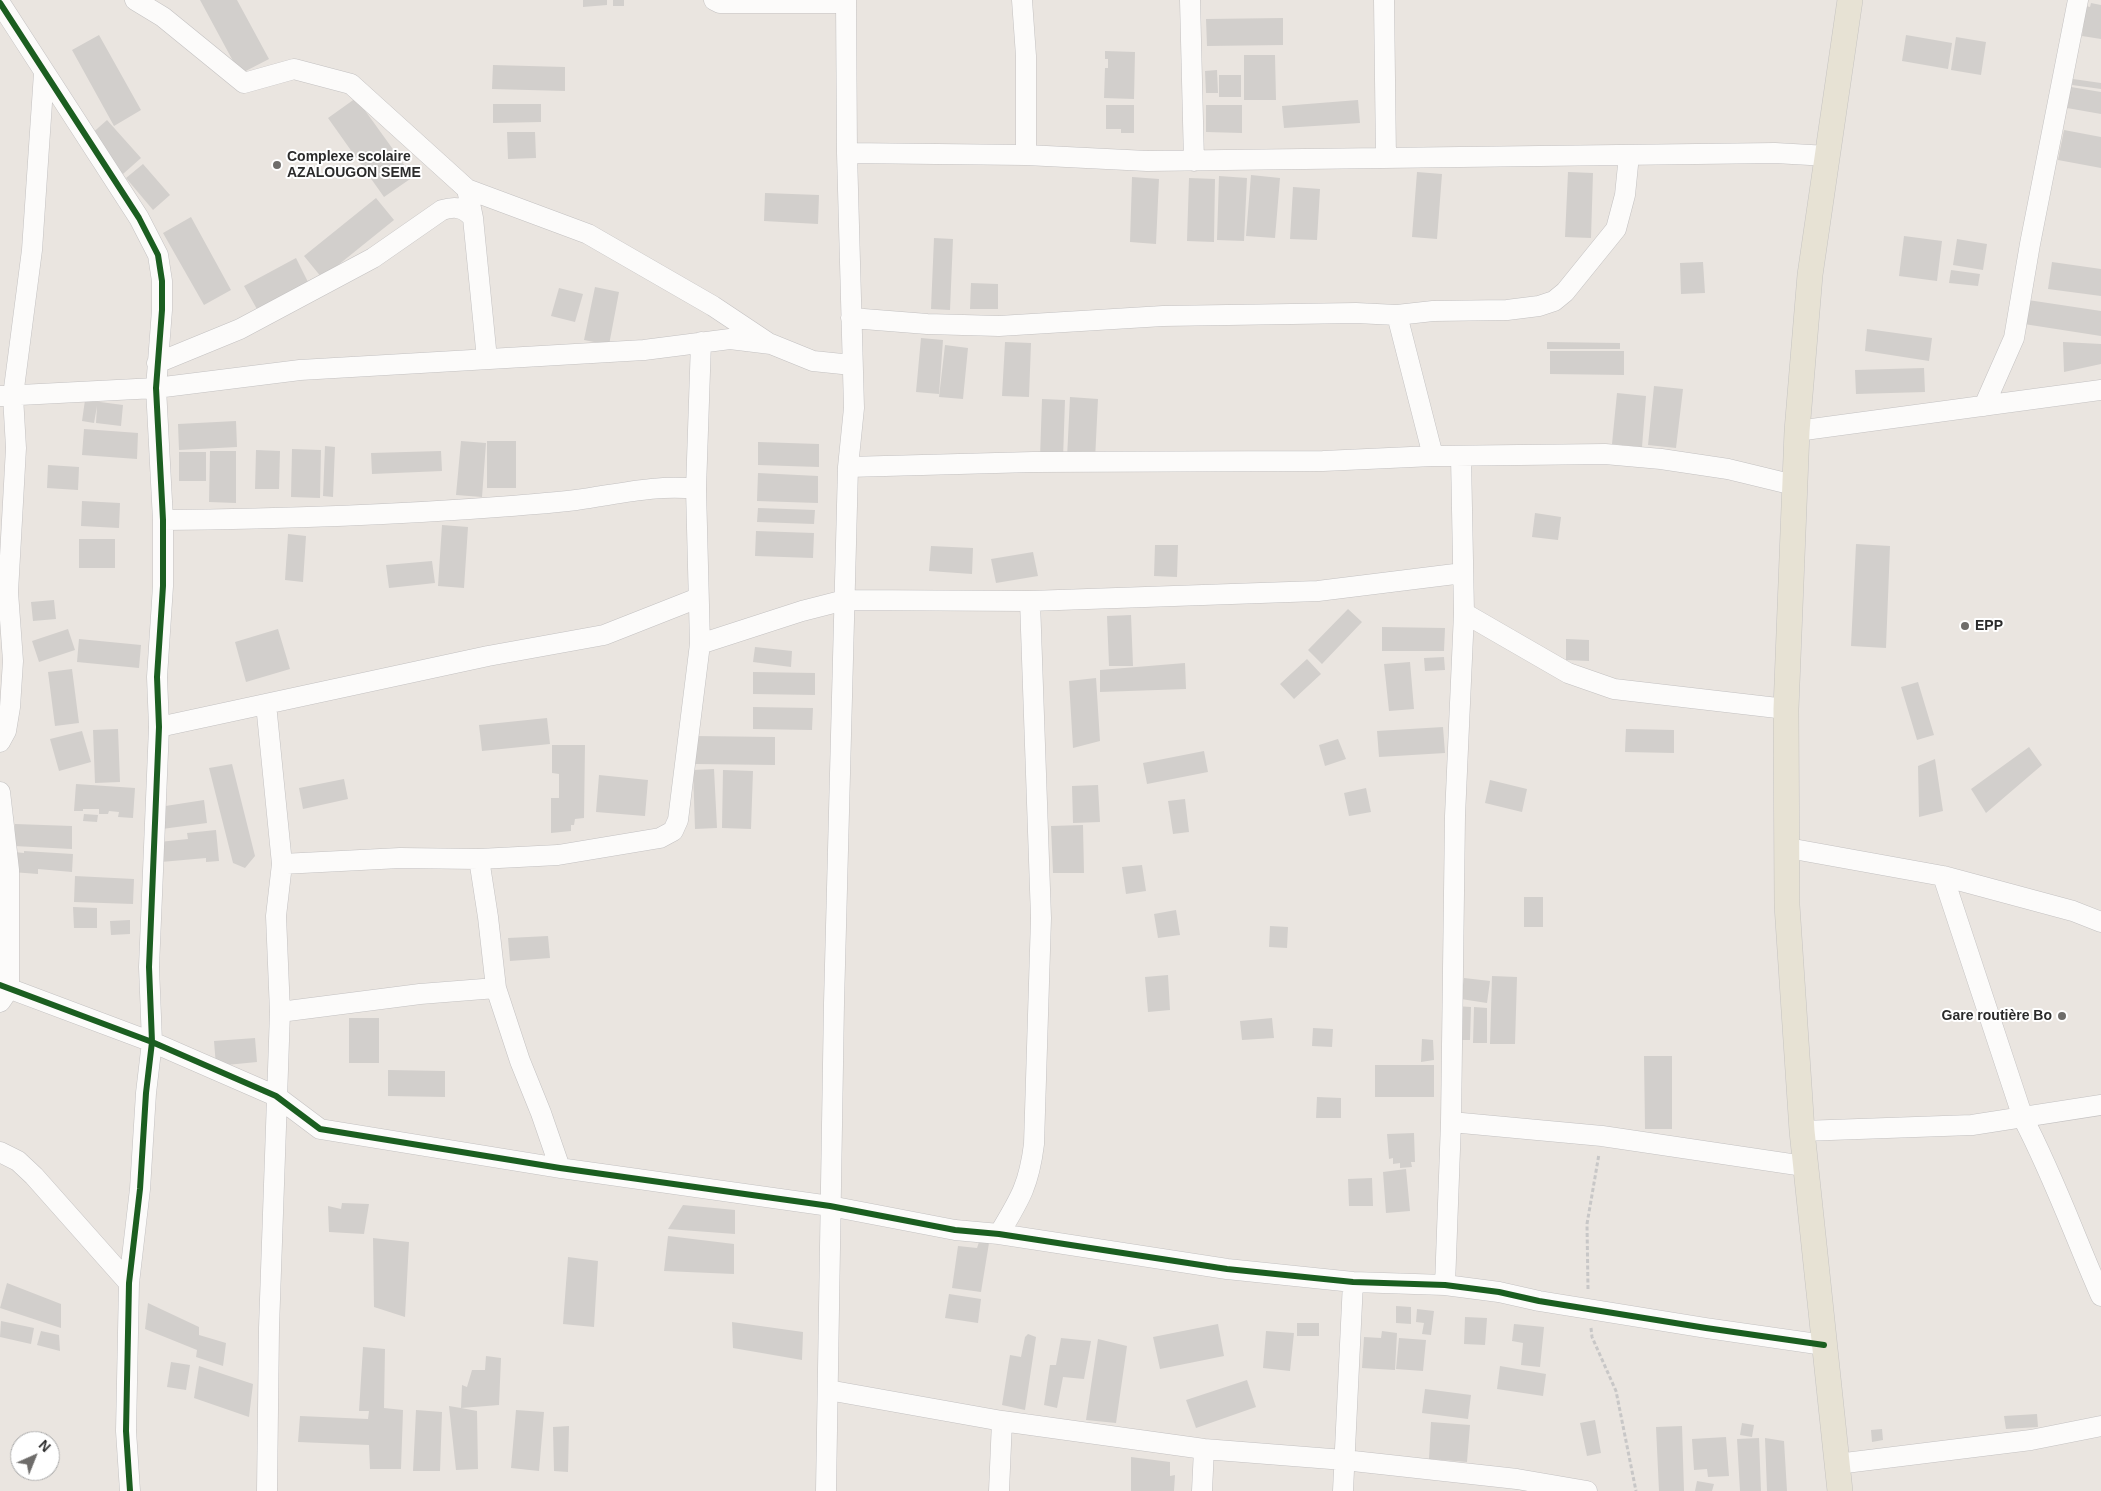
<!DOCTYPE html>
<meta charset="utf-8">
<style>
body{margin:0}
#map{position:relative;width:2101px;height:1491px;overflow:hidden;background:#eae5e0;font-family:Helvetica,sans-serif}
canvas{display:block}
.north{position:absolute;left:10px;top:1431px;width:50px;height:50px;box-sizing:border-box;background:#fff;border:1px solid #aaa;border-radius:50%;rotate:44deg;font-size:14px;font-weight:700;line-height:20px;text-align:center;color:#2b2b2b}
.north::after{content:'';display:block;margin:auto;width:18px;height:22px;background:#6e6c6a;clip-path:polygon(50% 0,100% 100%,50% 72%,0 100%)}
</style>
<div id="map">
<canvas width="2101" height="1491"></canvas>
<div class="north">N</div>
</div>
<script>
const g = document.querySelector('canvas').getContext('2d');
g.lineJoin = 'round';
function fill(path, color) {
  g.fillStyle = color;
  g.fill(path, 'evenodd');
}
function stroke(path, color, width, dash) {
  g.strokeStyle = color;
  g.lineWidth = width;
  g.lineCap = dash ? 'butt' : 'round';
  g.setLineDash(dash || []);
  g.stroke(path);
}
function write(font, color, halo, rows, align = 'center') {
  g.font = font + ' Helvetica,sans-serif';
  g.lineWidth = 4;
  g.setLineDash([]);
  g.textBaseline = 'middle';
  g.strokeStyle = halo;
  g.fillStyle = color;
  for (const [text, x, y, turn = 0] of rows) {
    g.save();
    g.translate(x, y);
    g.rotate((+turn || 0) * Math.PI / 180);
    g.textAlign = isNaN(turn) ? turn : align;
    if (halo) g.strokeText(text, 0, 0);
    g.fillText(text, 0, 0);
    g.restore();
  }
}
const building = new Path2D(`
 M200 0H237L269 59 240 74Z
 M583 0H607V5L583 7Z
 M613 0H624V6H613Z
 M2091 3 2101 5V39L2082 36 2086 6 2090 7Z
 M1283 18V45L1207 46 1206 19Z
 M99 35 141 110 114 126 72 50Z
 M1906 35 1952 43 1948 69 1902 61Z
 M1956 37 1986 42 1981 75 1951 70Z
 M1105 51 1135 52 1134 99 1104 98 1105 68H1108V59H1105Z
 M1244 55H1275L1276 100H1244Z
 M493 65 565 67V91L492 89Z
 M1217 70 1218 93H1206L1205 71Z
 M1219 75H1241V97H1219Z
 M2073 79 2101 83V89L2072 85Z
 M2071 87 2101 92V114L2067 108Z
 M356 98 413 177 384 197 328 118Z
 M1358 100 1360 123 1284 128 1282 106Z
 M493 104H541V122L493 123Z
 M1106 105H1134V133H1121V129H1106Z
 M1206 105H1242V133L1206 132Z
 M107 120 141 158 123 174 89 136Z
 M2064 130 2101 137V168L2058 160Z
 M507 132H535L536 158 508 159Z
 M143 164 170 195 153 210 126 178Z
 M1417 172 1442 174 1437 239 1412 237Z
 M1568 172 1593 173 1591 238 1565 237Z
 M1251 175 1280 178 1275 238 1246 236Z
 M1219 176 1247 178 1244 241 1217 240Z
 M1132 177 1159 179 1156 244 1130 242Z
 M1189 178 1215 179 1214 242 1187 241Z
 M1293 187 1320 189 1317 240 1290 239Z
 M765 193 819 195 818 224 764 221Z
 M376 198 394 220 322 278 304 256Z
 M191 217 231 290 204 305 163 233Z
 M1904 236 1942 241 1937 281 1899 276Z
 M934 238 953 239 950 310 931 309Z
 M1957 239 1987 244 1983 270 1953 265Z
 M296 258 309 284 258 311 244 286Z
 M1703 262 1705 293 1681 294 1680 263Z
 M2052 262 2101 269V296L2048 289Z
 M1951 270 1980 274 1978 286 1949 283Z
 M971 283 998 284V309H970Z
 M595 287 619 292 609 345 584 340Z
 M559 288 583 294 575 322 551 316Z
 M2028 300 2101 311V336L2024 324Z
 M1867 329 1932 338 1929 361 1865 351Z
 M921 338 943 340 939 394 916 392Z
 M1005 342 1031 343 1029 397 1002 396Z
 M1547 342 1620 343V349H1547Z
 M2063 342 2101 344V364L2064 372Z
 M945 345 968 348 963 399 939 397Z
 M1550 351H1624V375L1550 374Z
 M1924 368 1925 392 1856 394 1855 370Z
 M1654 386 1683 389 1676 448 1648 445Z
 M1617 393 1646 396 1642 447 1612 444Z
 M1070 397 1098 399 1095 460 1067 458Z
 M1042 399 1065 400 1063 459 1040 458Z
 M85 400 123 405 121 426 96 423 97 406 94 423 82 421Z
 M236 421 237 447 179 450 178 424Z
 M84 429 138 433 137 459 82 455Z
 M461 441 486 443 482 497 456 495Z
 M487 441H516V488H487Z
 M758 442 819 444V467L758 465Z
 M325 446 335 447 333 497 323 496Z
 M292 449 321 450 320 498 291 497Z
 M256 450 280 451 279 489H255Z
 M210 451H236V503L209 502Z
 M441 451 442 471 372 474 371 453Z
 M179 452H206V481H179Z
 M48 465 79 467 78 490 47 488Z
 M758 473 818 476V503L757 501Z
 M82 501 120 503 119 528 81 526Z
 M758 508 815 510 814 524 757 522Z
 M1535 513 1561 517 1558 540 1532 537Z
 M442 525 468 527 464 588 438 586Z
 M756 531 814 533 813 558 755 556Z
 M288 534 306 536 303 582 285 580Z
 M79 539H115V568H79Z
 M1856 544 1890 546 1886 648 1851 646Z
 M1155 545H1178L1177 577 1154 576Z
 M931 546 973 548 972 574 929 571Z
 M1033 552 1038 576 996 583 991 559Z
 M432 561 435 583 389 588 386 565Z
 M54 600 56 619 33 621 31 602Z
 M1348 609 1362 622 1322 664 1308 650Z
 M1131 615 1133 666H1109L1107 616Z
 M1382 627 1445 628 1444 651H1382Z
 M68 629 75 650 39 662 32 641Z
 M278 629 290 669 246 682 235 642Z
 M79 639 141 645 139 668 77 662Z
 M1566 639 1589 640V661L1566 660Z
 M755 647 792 651 791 667 753 662Z
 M1444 657 1445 670 1425 671 1424 658Z
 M1307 659 1321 674 1294 699 1280 684Z
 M1410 662 1414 709 1389 711 1384 664Z
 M1185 663 1186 689 1100 692V670Z
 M72 669 79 723 55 726 48 672Z
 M753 672 815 673V695L753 694Z
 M1096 678 1100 741 1073 748 1069 681Z
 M1918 682 1934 735 1917 740 1901 687Z
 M753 707 813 708 812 730 753 729Z
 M547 718 550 744 482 751 479 725Z
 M1443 727 1445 753 1379 757 1377 731Z
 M118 729 120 782 95 783 93 730Z
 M1626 729 1674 730V753L1625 752Z
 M82 731 91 762 59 771 50 739Z
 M695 736 775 737V765L695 764Z
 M1338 739 1346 759 1325 766 1319 745Z
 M552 745H585L584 818 575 819 574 825H571V831L551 833V798H559V774L552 773Z
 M2029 747 2042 765 1986 813 1971 789Z
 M1204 751 1208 772 1147 784 1143 763Z
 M1935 759 1943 811 1919 817 1918 766Z
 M232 764 255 856 245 868 233 863 209 768Z
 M714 769 717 828 695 829 693 770Z
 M723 770 753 771 751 829 722 828Z
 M599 775 648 780 645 816 596 812Z
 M344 779 348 799 303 809 299 788Z
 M1490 780 1527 789 1522 812 1485 803Z
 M76 784 135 788 133 818 118 817 119 812 109 811 108 814H99V809H83V811H74Z
 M1098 785 1100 822 1073 823 1072 786Z
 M1366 788 1371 812 1349 816 1344 793Z
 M1185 799 1189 832 1173 834 1168 801Z
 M204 800 207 823 162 829 159 807Z
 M84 814 98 815 97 822 83 821Z
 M15 824 72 826V849L14 846Z
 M1083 825 1084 873H1053L1051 826Z
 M216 830 219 861 206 862V858L161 862 159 842 188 839 187 833Z
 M24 851 73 854 72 872 38 869V874L12 872 14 852 24 853Z
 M1142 865 1146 891 1126 894 1122 867Z
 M75 876 134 879 133 904 74 902Z
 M1524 897H1543V927H1524Z
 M73 907 97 908V928H74Z
 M1176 910 1180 935 1158 938 1154 914Z
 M130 920V934L111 935 110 921Z
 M1270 926 1288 927 1287 948 1269 947Z
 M548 936 550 958 510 961 508 938Z
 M1168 975 1170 1010 1148 1012 1145 977Z
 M1492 976 1517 977 1515 1044H1490Z
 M1464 978 1490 981 1487 1003 1461 999Z
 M1456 1006 1471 1007 1470 1040H1455Z
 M1474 1007 1487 1008V1043H1473Z
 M349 1018H379V1063H349Z
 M1272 1018 1274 1038 1242 1040 1240 1021Z
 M1313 1028 1333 1029 1332 1047 1312 1046Z
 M255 1038 257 1062 216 1066 214 1041Z
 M1422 1039 1433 1040 1434 1060 1421 1062Z
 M1644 1056H1672V1129H1645Z
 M1375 1065H1434V1097H1375Z
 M388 1070 445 1071V1097L388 1096Z
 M1317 1097 1341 1098V1118H1316Z
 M1414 1133 1415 1162H1411L1412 1167 1400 1168V1163L1393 1164V1158L1389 1159 1387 1134Z
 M1406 1169 1410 1211 1386 1213 1383 1172Z
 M1372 1178 1373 1206H1349L1348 1179Z
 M342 1203 369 1204 364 1234 329 1232 328 1206 341 1209Z
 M683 1205 735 1210V1234L668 1229Z
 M668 1236 734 1244V1274L664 1271Z
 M373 1238 409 1242 405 1317 374 1307Z
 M979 1242 989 1243 981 1292 952 1288 958 1246 977 1248Z
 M568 1257 598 1261 594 1327 563 1324Z
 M7 1283 61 1304V1328L0 1308Z
 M949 1294 981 1299 978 1323 945 1318Z
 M148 1303 199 1327V1335L226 1343 223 1366 196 1357 197 1350 145 1329Z
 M1396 1306 1411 1307V1324L1396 1323Z
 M1417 1309 1434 1311 1431 1335 1422 1334 1424 1323 1416 1322Z
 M1465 1317 1487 1318 1485 1345 1464 1344Z
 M1 1321 34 1328 31 1344 0 1337Z
 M732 1322 803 1332 802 1360 733 1348Z
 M1297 1323H1319V1336H1297Z
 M1218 1324 1224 1356 1160 1369 1153 1337Z
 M1514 1324 1544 1327 1540 1367 1521 1365 1523 1343 1512 1341Z
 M41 1331 59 1335 60 1351 37 1345Z
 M1266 1331 1294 1333 1290 1371 1263 1368Z
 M1382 1331 1397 1333 1395 1370 1362 1368 1364 1337 1381 1338Z
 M1028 1334 1036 1337 1025 1410 1002 1405 1010 1355 1021 1357 1025 1337Z
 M1061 1338 1091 1341 1084 1379 1063 1377 1057 1408 1044 1405 1050 1365H1056Z
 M1399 1338 1426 1340 1423 1371 1396 1369Z
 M1098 1339 1127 1346 1116 1423 1086 1420Z
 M363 1347 385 1349 384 1408 403 1410 401 1469H370L369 1445 298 1442 300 1416 368 1419 369 1411H359Z
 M486 1356 501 1358 499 1405 461 1408 477 1411 478 1469 456 1470 449 1406 461 1408 462 1385 467 1387 472 1370H485Z
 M171 1362 190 1365 186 1390 167 1387Z
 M199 1366 253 1384 249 1417 194 1398Z
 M1500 1366 1546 1374 1543 1396 1497 1389Z
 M1247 1380 1256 1407 1196 1428 1186 1400Z
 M1425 1389 1471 1395 1468 1419 1422 1413Z
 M416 1410 442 1412 440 1471H413Z
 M516 1410 544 1412 539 1471 511 1468Z
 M2037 1414 2038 1427 2006 1429 2004 1416Z
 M1595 1420 1601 1453 1587 1456 1580 1423Z
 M1431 1422 1470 1425 1467 1462 1429 1459Z
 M1742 1423 1754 1425 1752 1437 1740 1435Z
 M569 1426 568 1472 554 1471 553 1427Z
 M1682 1426 1684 1491H1659L1656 1427Z
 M1882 1429 1883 1440 1872 1442 1871 1430Z
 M1726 1437 1729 1476 1708 1477 1707 1469 1694 1470 1692 1439Z
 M1759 1438 1761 1491H1740L1737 1439Z
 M1765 1438 1784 1441 1787 1491H1767Z
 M1131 1457 1170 1462V1476L1175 1475 1174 1491H1131Z
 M1697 1481 1714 1484 1712 1491H1695Z`);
const path = new Path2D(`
 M1588 1289 1587 1224 1599 1154
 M1591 1328 1592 1337 1616 1391 1636 1491`);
const minor = new Path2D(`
 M135 0 163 17 244 83 294 69 351 84 467 189 473 218
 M714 0 720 3H846
 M1022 0 1026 56V155
 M1190 0 1194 161
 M1384 0 1386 158
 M0 3 139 218 158 255 162 281V310L156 388 163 520V586L157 677 159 727 149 967 152 1042 146 1093 140 1189 129 1283 126 1431 130 1491
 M847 153 1026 155 1147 161 1775 153 1828 156
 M467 189 588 234 713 306 767 342
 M1397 315 1433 456
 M851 318 927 324 999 326 1163 316 1356 313 1397 315 1433 311 1507 310 1539 306 1554 301 1565 292 1616 229 1625 195 1629 155
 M157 363 240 329 373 258 442 210C455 206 464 207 473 218L487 359
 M0 396 156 388 300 370 644 350 730 339 771 344 813 361 852 365
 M1984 406 2014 338 2030 244 2078 0
 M1797 431 2101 390
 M848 467 1033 462 1323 461 1433 456 1605 454 1661 459 1728 469 1794 485
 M163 520C279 519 395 515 511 506 533 504 554 503 576 500 615 495 656 484 696 489
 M1464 613 1568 673 1614 689 1786 709
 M700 644 802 611 845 600 1030 601 1318 591 1463 573
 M266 704 282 864 276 916 280 1012 269 1328 267 1491
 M159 727 488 656 604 635 698 598
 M0 742 6 731 10 707 13 661 8 592 16 448 13 396 32 250 44 73
 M0 792 9 870V989L0 1002
 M1788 848 1943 876 2073 911 2101 922
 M479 859 488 917 496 988 520 1061 541 1113 560 1168
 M282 864 400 858 479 859 558 855 660 838 673 831 678 820 700 644 696 489 701 342
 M1943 876 2023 1118C2053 1175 2075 1237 2101 1296
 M0 985 152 1042 276 1096 320 1129 560 1168 830 1206 955 1230 999 1234 1227 1269 1353 1282 1445 1285 1499 1292 1539 1301 1706 1328 1824 1345
 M280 1012 420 994 496 988
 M1451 1122 1602 1136 1804 1166
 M1802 1131 1972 1125 2101 1105
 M0 1152 18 1161 34 1176 129 1283
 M999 1234C1020 1199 1029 1185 1034 1144L1041 918 1030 601
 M1445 1285 1451 1122 1455 816 1464 613 1461 457
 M828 1390 1002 1421 1204 1449 1344 1460 1517 1479 1587 1491
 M1837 1464 2031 1440 2101 1426
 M826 1491 834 1003 848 467 854 408 847 153 846 0
 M999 1491 1002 1421
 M1202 1491 1204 1449
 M1343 1491 1353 1282`);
const major = new Path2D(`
 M1840 1491 1802 1131 1787 905 1786 709 1797 431 1810 275 1850 0`);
const cycleway = new Path2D(`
 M0 3 139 218 158 255 162 281V310L156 388 163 520V586L157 677 159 727 149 967 152 1042 146 1093 140 1189 129 1283 126 1431 130 1491
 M0 985 152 1042 276 1096 320 1129 560 1168 830 1206 955 1230 999 1234 1227 1269 1353 1282 1445 1285 1499 1292 1539 1301 1706 1328 1824 1345`);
const markers = [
 [277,165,5,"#6e6c6a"],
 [1965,626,5,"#6e6c6a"],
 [2062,1016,5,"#6e6c6a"]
];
const poiNames = [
 ["Complexe scolaire",287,157],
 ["AZALOUGON SEME",287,173],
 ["EPP",1975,626],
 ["Gare routière Bo",2052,1016,"right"]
];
fill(building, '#d2cfcc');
stroke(minor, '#c3c1c1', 21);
stroke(major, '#c5c3c1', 26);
stroke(path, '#c8c7c7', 3, [4, 2.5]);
stroke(minor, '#fcfbfa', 20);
stroke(major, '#e7e2d4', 25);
stroke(cycleway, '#1b5e20', 6);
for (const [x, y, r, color] of markers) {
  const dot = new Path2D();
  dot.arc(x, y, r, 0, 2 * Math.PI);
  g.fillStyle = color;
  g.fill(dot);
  stroke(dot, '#fff', 2);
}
write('bold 14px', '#2b2b2b', '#fff', poiNames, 'left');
</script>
